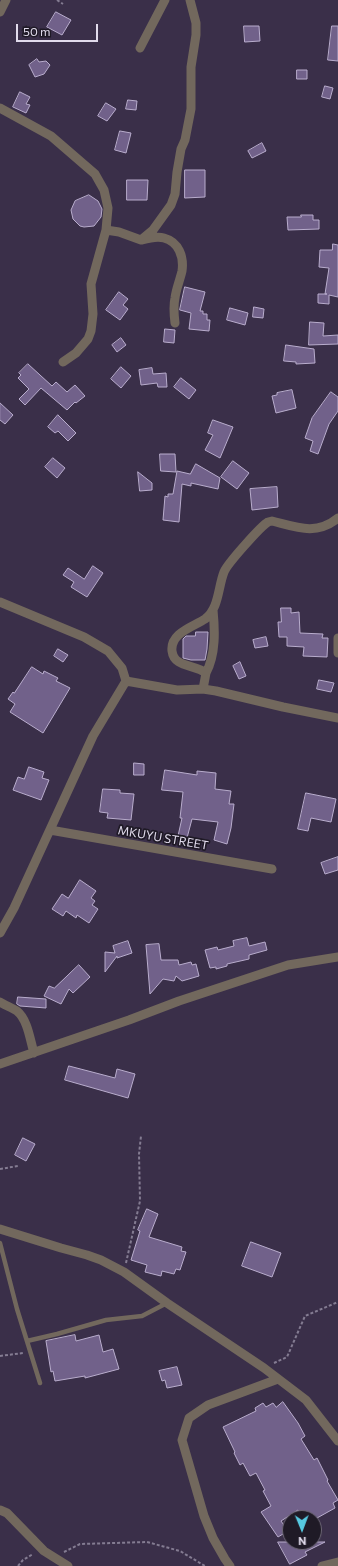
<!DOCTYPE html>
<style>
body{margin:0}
#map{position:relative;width:338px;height:1566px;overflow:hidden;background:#3a2f49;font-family:Commissioner,sans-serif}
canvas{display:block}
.north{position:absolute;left:282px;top:1510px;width:40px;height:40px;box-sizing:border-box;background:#1f1a26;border:1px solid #6d6775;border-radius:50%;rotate:179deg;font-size:11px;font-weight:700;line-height:16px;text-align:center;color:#e1dbec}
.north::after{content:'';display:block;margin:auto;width:14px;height:18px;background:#56c9e1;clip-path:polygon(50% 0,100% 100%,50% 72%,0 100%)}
.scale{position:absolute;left:16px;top:24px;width:82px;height:18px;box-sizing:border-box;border:2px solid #e1dbec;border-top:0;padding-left:5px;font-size:12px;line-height:14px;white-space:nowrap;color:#e1dbec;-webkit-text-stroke:3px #1f1a26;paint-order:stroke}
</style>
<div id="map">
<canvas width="338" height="1566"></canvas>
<div class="north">N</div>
<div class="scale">50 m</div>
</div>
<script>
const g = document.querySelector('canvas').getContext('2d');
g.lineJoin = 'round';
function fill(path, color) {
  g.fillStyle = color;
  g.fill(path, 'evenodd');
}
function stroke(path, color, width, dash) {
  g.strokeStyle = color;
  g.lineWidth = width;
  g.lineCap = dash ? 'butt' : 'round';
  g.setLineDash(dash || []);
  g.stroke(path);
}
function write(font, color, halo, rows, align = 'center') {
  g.font = font + ' Commissioner,sans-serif';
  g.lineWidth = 3.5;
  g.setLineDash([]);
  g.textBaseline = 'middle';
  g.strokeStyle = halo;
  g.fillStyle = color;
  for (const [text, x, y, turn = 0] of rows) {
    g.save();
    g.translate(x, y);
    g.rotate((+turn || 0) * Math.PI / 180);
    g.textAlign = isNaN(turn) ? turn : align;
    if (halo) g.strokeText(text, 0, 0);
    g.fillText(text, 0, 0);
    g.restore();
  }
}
const building = new Path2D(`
 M56 12 71 20 62 35 47 27Z
 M244 26H259L260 41 245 42Z
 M332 26H338V61L328 60Z
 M37 59 39 62 46 61 50 65 44 74 35 77 29 65Z
 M297 70H307V79H297Z
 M325 86 333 88 330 99 322 97Z
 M20 92 30 97 26 104 30 105 26 113 13 107Z
 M128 100 137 101 136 110 126 109Z
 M106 103 116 109 107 121 98 116Z
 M120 131 131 133 126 153 115 150Z
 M262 143 266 151 252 158 248 151Z
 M185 170H205V197L185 198Z
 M127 180H148L147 200H127Z
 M89 195 98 201 102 209 101 217 94 226 84 227 80 226 73 219 71 210 75 201Z
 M301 215H313V220H319V229L288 230 287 217H301Z
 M333 244 338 245V297L329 295V304L318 303V294H327H325L329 268 319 267 320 250H332Z
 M185 287 205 292 200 311H203V314H207V320H210L209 331 189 329 191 313 180 310Z
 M119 292 128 299 123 305 128 309 120 320 106 310Z
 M254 307 264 309 263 318 253 317Z
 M230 308 248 313 245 325 227 320Z
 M310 322 324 323 323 336 338 335V344L309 345Z
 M165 329 175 330 174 343 164 342Z
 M121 338 126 345 117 352 112 345Z
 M286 345 314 349 315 363 296 364V362L284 361Z
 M28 364 52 386 56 382 67 392 75 385 85 396 76 403 75 402 67 410 41 388 25 405 19 399 29 389 18 378 21 375 19 373Z
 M121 367 131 376 121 388 111 379Z
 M152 368 153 374 166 373 167 387H158L157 383 141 385 139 370Z
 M181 378 196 390 189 399 174 387Z
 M292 390 296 408 276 413 272 396 277 395V393Z
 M331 392 338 397V411L329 424 318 454 310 451 313 441 305 438 312 418Z
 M0 403 13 415 5 424 0 420Z
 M58 415 76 433 68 441 58 431 55 433 48 427Z
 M213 420 233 427 220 458 205 450 213 435 208 433Z
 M160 454H175L176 472 161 471Z
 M53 458 65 468 57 478 45 467Z
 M233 461 249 473 237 489 221 477Z
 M196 464 220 478 218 489 191 483V486L182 484 179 522 163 520 165 496 168 497V494H173L177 471 190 474Z
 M138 472 152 483V490L140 491Z
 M277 487 278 507 252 510 250 489Z
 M93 566 103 573 87 597 71 587 74 582 63 575 68 568 84 579Z
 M281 608H291V613L299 612 300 633 323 634 322 638H328L327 657 303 656 304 647 287 646V637H279L278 622H281Z
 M196 632H208L207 649 205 660H191L183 658V639L186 636H195Z
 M266 637 268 646 255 648 253 640Z
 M58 649 68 655 63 662 54 656Z
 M240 662 246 676 239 679 233 666Z
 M32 667 43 674 44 671 58 678 56 681 70 688 43 733 10 712 15 704 8 699 13 692 14 693Z
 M319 680 334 683 331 692 317 689Z
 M134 763 144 764V775H134Z
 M29 767 44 772 42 778 49 780 41 800 13 790 18 777 24 779Z
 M165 770 197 775V771L216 773 215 789 231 791 229 804H234L231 828 227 844 214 840 218 822 192 819 187 838 178 836 182 818H180L183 792 162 790Z
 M103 789 120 790V793L134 794 131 820 107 818 108 813 100 812Z
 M306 793 336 799 331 822 311 818 308 831 298 829Z
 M338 857V870L325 874 321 863Z
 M80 880 96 891 91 898 95 901 92 905 98 909 89 923 77 915 76 918 66 911 63 916 52 909 62 894 68 898Z
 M247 938 249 946 265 942 267 950 249 955V959L227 964V966L216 969V967L210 968 205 950 217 947 218 950 234 946 233 941Z
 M128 941 132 953 117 958V956L105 972V952L115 953 113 946Z
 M159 944 161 960H178L179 965 191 962 192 965 196 964 199 976 182 981 176 976 174 981 163 979 150 994 146 945Z
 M79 965 90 977 73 993 69 989 61 1004 44 996 49 986 54 988Z
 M18 997 46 999V1008L20 1006 17 1004Z
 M69 1066 115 1078 117 1069 135 1074 128 1098 65 1080Z
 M23 1138 35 1144 26 1161 15 1155Z
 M147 1209 158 1214 149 1237 182 1247 181 1251 186 1252 180 1270 176 1269 174 1274 162 1271 161 1276 145 1272 147 1265 131 1260 140 1231 138 1230Z
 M251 1242 281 1253 272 1277 242 1266Z
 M75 1335 76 1341 99 1335 103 1352 113 1349 119 1369 85 1378V1376L55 1381 53 1371 51 1372 46 1341Z
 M177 1367 182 1385 167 1388 165 1380 162 1381 159 1371Z
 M283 1402 298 1423 305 1436 301 1439 314 1460 317 1458 328 1480 327 1481 338 1500 333 1503 335 1508 317 1518H302L298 1510 281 1521 288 1531 278 1537 261 1512 271 1506 263 1491 265 1490 256 1473 250 1476 243 1463 240 1465 234 1453 235 1452 223 1427 256 1411 255 1408 263 1403 266 1407 273 1403 276 1407Z
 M278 1542H325L305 1552 307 1555 290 1564Z`);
const path = new Path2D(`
 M57 0 63 4
 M0 1169 18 1166
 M126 1263 140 1201 139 1154 141 1136
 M0 1356 23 1353
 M274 1363 287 1357 305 1316 338 1302
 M64 1552 80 1544 147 1542 180 1551 205 1566
 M18 1566 23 1560 33 1554`);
const service = new Path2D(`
 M0 1243 17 1309 40 1383
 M27 1341 57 1334 106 1320 142 1316 167 1303`);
const minor = new Path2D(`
 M0 12 6 0
 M140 48 165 0
 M0 108 51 136 95 174 104 190 108 208 106 230 91 284 93 314 91 331 88 339 76 353 63 362
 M106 230 119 232 141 240 153 230 171 205 175 194 177 172 181 149 185 140 191 109V67L196 35V23L190 0
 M142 240C149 238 157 236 164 238 179 242 184 257 182 271 180 280 176 289 175 298 173 307 174 315 175 323
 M0 602 84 637 108 651 122 668 126 681 93 736 14 908 0 933
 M338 638V653
 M206 673C216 654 215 630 213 610
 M126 681 177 690 203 689 216 691 283 707 338 718
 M203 689 206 673C195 664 174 668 172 651 170 633 193 627 205 619 219 609 218 587 224 572 227 564 261 526 268 522L272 521C296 527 316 536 338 518
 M50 830 272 869
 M0 1002C5 1005 12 1008 17 1011 28 1020 30 1040 34 1053
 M0 1064 129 1020 179 1001 288 965 338 957
 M0 1229 61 1248 87 1255 101 1260 124 1272 167 1303 264 1368 306 1400 338 1441
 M0 1510 7 1513 44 1551 68 1566
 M230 1566 225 1559 213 1538 204 1516 182 1440 189 1418 208 1405 278 1379
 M322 1566 338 1562`);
const streetNames = [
 ["MKUYU STREET",163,838,10]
];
fill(building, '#71618a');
stroke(building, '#b9adcd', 1);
stroke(path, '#847c92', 2, [3, 2]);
stroke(service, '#72685d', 4.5);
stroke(minor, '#72685d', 9);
write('12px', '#e1dbec', '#1f1a26', streetNames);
</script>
